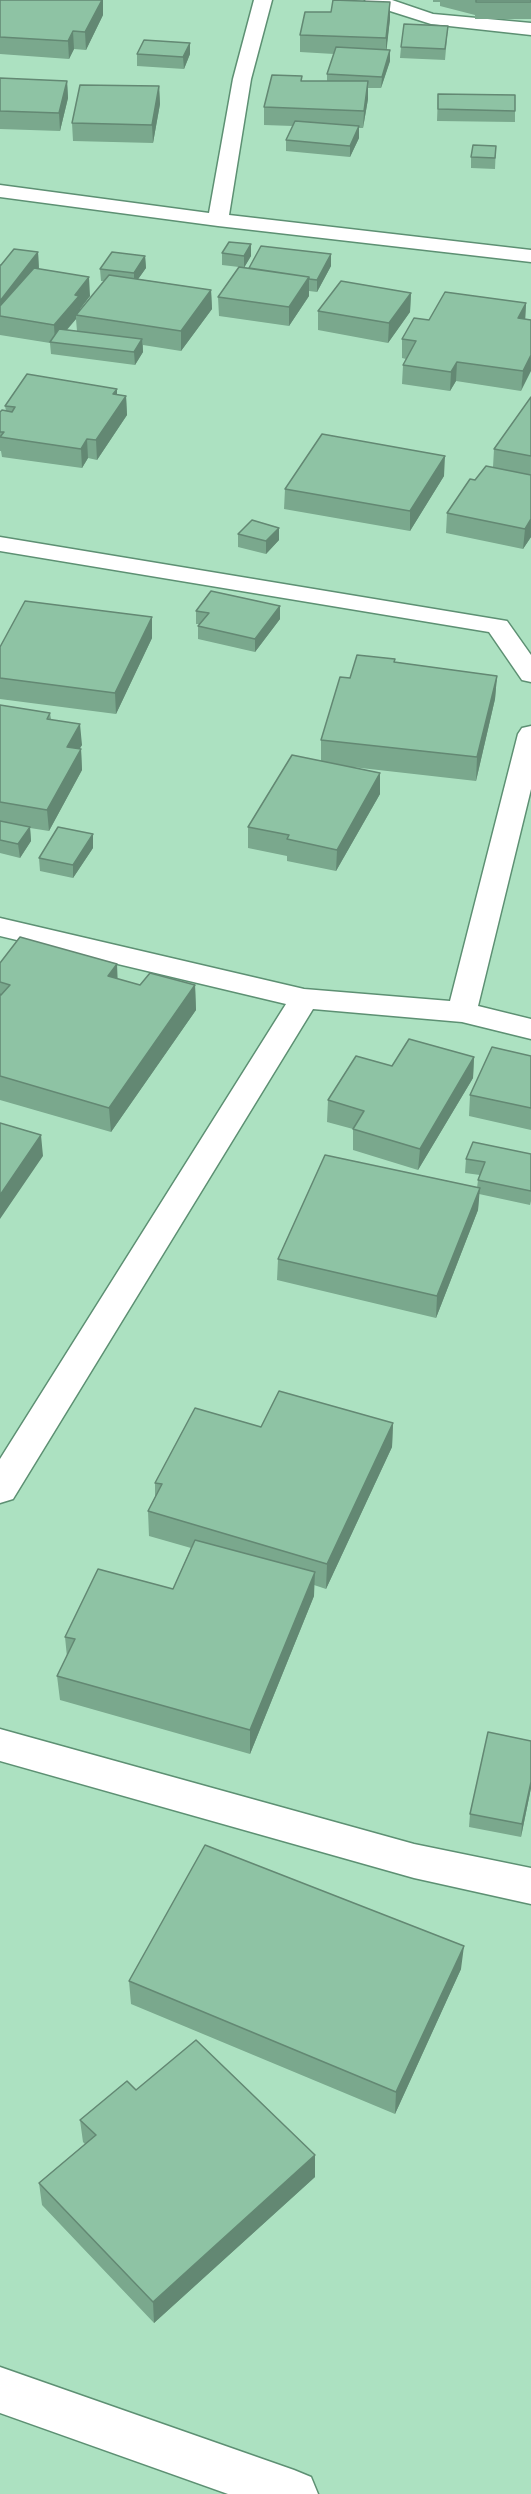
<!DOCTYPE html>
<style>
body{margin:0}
canvas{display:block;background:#ace1c1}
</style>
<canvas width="531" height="2494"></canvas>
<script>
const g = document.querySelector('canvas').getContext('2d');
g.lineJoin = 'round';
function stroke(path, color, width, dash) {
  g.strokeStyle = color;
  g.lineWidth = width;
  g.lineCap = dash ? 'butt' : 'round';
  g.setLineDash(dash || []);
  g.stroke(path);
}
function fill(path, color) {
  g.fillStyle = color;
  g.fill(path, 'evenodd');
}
const minor = new Path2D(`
 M254 0H272L251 79 229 215 531 250V262L218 226 0 197V185L209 213 233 79Z
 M365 0H392L433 14 531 23V35L431 24 368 4Z
 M0 537 507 621 531 655V682L522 680 489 632 0 551Z
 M531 726V789L478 1006 531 1019V1039L462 1022 313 1009 13 1499 0 1503V1459L286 1004 0 936V918L304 989 450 1001 518 734 522 728Z
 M0 1729 414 1844 531 1868V1904L414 1878 0 1761Z
 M0 2367 294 2470 311 2477 318 2494H228L0 2413Z`);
const wall = new Path2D(`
 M0 0 103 15 86 50 74 49 69 59 0 54Z
 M433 0H531V19H475V15L440 6V2H433Z
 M390 19 386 50H390V61L381 88H368V99L363 128H359V138L350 157 286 151V140L293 126 264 125V107L302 76V81H327V74L334 54 300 52V35Z
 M448 26 445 60 400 58 401 47Z
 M137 54H190L184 69 137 66Z
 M0 78 67 81 68 98 60 131 0 129Z
 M159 86 160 104 153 143 73 141 72 123Z
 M438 94 515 111V122L437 121Z
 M496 146 495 169 471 168V157Z
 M251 244V256L244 267 249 268 331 254V266L317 292 309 291V296L289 326 219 316 218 297 239 267 222 265V253Z
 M38 252 39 269 90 296 80 309V311L104 281H101L100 269 145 256 146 268 138 279 211 290 212 309 181 351 143 345V352L135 365 51 354 50 343 0 335V265ZM76 319 77 331 67 330Z
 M411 293 410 312 388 343 318 330V311Z
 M526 303 525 319 531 320 521 391 456 381 450 391 402 384 403 365 406 359 402 358V339L429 320Z
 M117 395 126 396 127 415 97 460 88 458 82 468 2 457 1 451H0V412L6 411 5 406Z
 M531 397V537L523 549 446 533 447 513 475 480 493 467 494 449Z
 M444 476 410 531 284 509 285 489Z
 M279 528V540L266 554 238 547V534Z
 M280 606V619L255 652 198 639V626L200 624H196V611Z
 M152 638 116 714 0 699V647Z
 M395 662 497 676 495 699 476 781 352 767 380 773V794L336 871 287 861V856L248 848V827L321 761V740Z
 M0 705 50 713 51 719 82 745 79 749H81L82 770 49 831 30 828 31 841 20 858 0 853Z
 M93 848 73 878 40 871 39 858Z
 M0 963 118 979 140 985H195L196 1010 111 1132 0 1100Z
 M531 1056V1130L469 1116 470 1095Z
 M474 1057 473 1078 418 1170 353 1150V1129L327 1122 328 1100 392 1066Z
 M531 1154V1201L530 1205 479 1194 478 1210 436 1318 277 1280 278 1259 477 1188 478 1180 480 1175 465 1173 466 1159Z
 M393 1423 392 1447 326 1589 314 1585V1596L250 1754 60 1700 57 1676 67 1657 65 1637 173 1589 191 1548 149 1536 148 1511 155 1497V1483L261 1427Z
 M531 1741V1788L521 1837 469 1827 470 1814Z
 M461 1969 395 2114 131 2004 129 1981Z
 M136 2090 315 2155V2177L154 2323 42 2205 39 2183 85 2144 83 2142 80 2120Z`);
const shadedWall = new Path2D(`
 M102 0H103V15L86 50 85 32Z
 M390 2V19L386 55V38Z
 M73 31 74 49 69 59 68 41Z
 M190 43V54L184 69 183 57Z
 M390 50V61L381 88 382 77Z
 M67 81 68 98 60 131 59 113Z
 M368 81V99L363 128 364 111Z
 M159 86 160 104 153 143 152 125Z
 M359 126V138L350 157V146Z
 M251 244V256L244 268V256Z
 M38 252 39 271 0 316V301Z
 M331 254V266L317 292V280Z
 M145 256 146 268 134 285V273Z
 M89 277 90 296 80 309V315H76V319L56 342H55L54 325 75 295Z
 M309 277V296L289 326V307Z
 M211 290 212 309 181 351V331Z
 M411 293 410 312 388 343 389 323Z
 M526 303 525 323 518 318Z
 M142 339 143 352 135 365 134 352Z
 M531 355V371L521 391 523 371Z
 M457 362 456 381 450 391 451 372Z
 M117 389V408L126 396 127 415 97 460 96 440 113 394Z
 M87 439 88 458 82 468 81 449Z
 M445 456 444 476 410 531V511Z
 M531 519V537L523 549 525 529Z
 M279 528V540L266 554V541Z
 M280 606V619L255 652V639Z
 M152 617V638L116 714 115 693Z
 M497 676 495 699 476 781 477 757Z
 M80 724 82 745 68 768 67 747Z
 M81 749 82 770 49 831 47 810Z
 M380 773V794L336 871 337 850Z
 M30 827 31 841 20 858 18 844Z
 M93 834V848L73 878V865Z
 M117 964 118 988 108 976Z
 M195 985 196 1010 111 1132 109 1108Z
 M474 1057 473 1078 418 1170 420 1149Z
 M41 1135 43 1156 0 1219V1195Z
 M480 1188 478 1210 436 1318 437 1296Z
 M393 1423 392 1447 326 1589 327 1564Z
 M315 1572 314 1596 250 1754V1730Z
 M531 1782V1788L521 1837 522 1824Z
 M464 1946 461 1969 395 2114 396 2092Z
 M315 2155V2177L154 2323 153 2302Z`);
const building = new Path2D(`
 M0 0H102L85 32 73 31 68 41 0 37Z
 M333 0 390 2 386 38 300 35 305 12H331Z
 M476 0H531V2H476Z
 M404 24 448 26 445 49 401 47Z
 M144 40 190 43 183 57 137 54Z
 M336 47 390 50 382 77 327 74Z
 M272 75 302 76 301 81H368L364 111 264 107Z
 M0 78 67 81 59 113 0 111Z
 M80 85 159 86 152 125 72 123Z
 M438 94 515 95V111L438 109Z
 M295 121 359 126 350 146 286 140Z
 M473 145 496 146 495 158 471 157Z
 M229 242 251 244 244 256 222 253Z
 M261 246 331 254 317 280 309 279V277L249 268Z
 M14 249 38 252 0 301V265H1Z
 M112 252 145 256 134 273 100 269Z
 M239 267 309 277 289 307 218 297Z
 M34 268 89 277 75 295 79 296 54 325 0 316V306Z
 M109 275 211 290 181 331 76 315Z
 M341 281 411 293 389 323 318 311Z
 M445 292 526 303 518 318 531 320V355L523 371 457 362 451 372 403 365 416 341 402 339 414 318 429 320Z
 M59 329 142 339 134 352 50 342Z
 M27 374 117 389 113 394 126 396 96 440 87 439 81 449 0 437 4 432H0V412L2 410 12 412 15 407 5 406Z
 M531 397V456L494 449Z
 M322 434 445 456 410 511 285 489Z
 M486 466 531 475V519L525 529 447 513 470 479 475 480Z
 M252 520 279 528 266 541 238 534Z
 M211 591 280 606 255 639 198 626 209 613 196 611Z
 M25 601 152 617 115 693 0 678V647Z
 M357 655 395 659 394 662 497 676 477 757 321 740 340 677 350 678Z
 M0 705 50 713 47 719 80 724 67 747 81 749 47 810 0 802Z
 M292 755 380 773 337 850 287 839 289 835 248 827Z
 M0 821 30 827 18 844 0 840Z
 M58 827 93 834 73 865 39 858Z
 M20 937 117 964 108 976 140 985 150 973 195 985 109 1108 0 1076V994L1 995 10 985 0 982V963Z
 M409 1039 474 1057 420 1149 353 1129 364 1111 328 1100 356 1056 392 1066Z
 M492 1047 531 1056V1108L470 1095Z
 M0 1123 41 1135 0 1195Z
 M473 1142 531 1154V1191L478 1180 485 1162 466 1159Z
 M325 1155 480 1188 437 1296 278 1259Z
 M279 1391 393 1423 327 1564 148 1511 162 1484 155 1483 195 1408 261 1427Z
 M195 1540 315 1572 250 1730 57 1676 75 1639 65 1637 98 1569 173 1589Z
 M488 1732 531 1741V1782L522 1824 470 1814Z
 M205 1845 464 1946 396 2092 129 1981Z
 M196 2040 315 2155 153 2302 39 2183 96 2135 80 2120 127 2081 136 2090Z`);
stroke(minor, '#5d9073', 3);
fill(minor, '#fff');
fill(wall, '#7aa88d');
fill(shadedWall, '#638873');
fill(building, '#8ec3a4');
stroke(building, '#638873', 1.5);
</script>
